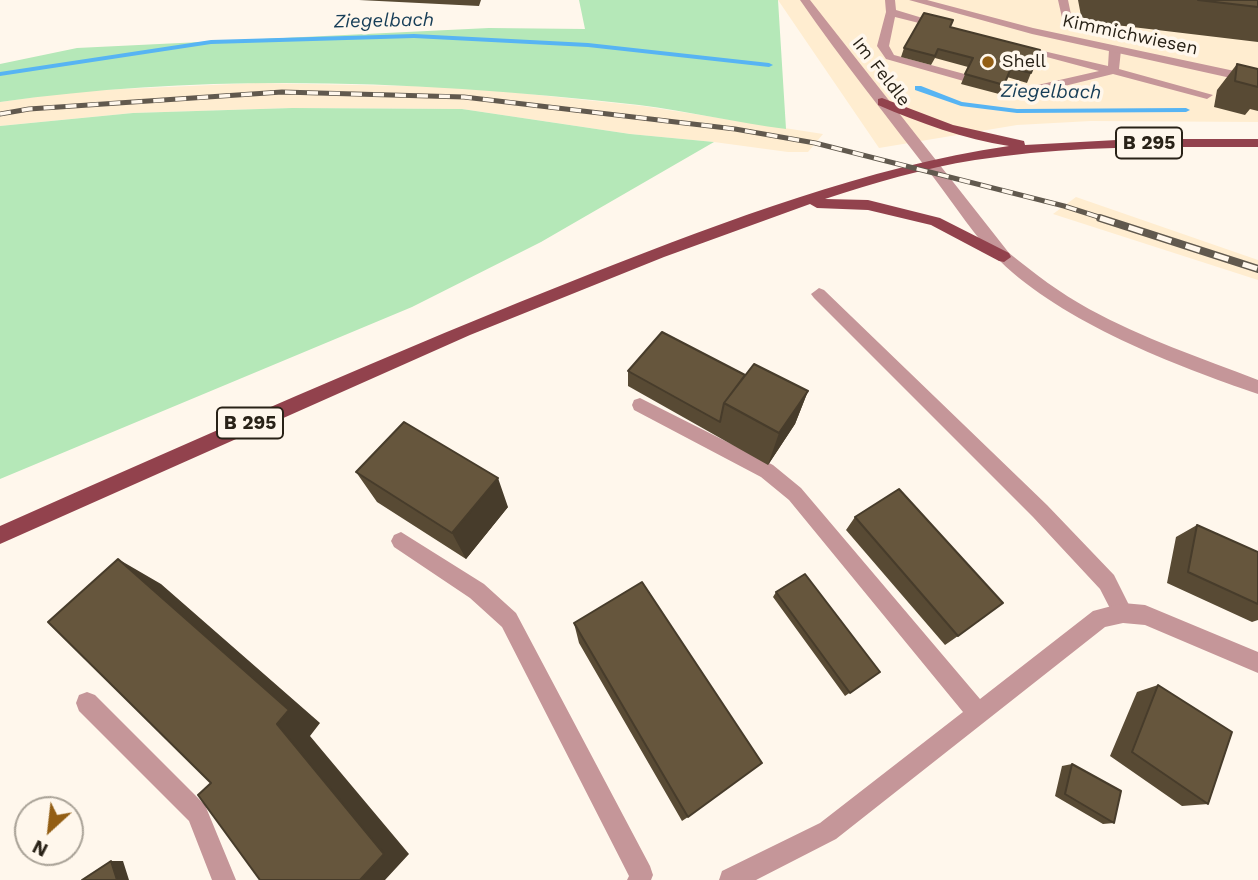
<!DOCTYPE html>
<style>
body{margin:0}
#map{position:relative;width:1258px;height:880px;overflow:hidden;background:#fff7ec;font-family:"Work Sans",sans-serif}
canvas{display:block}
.north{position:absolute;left:14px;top:796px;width:70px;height:70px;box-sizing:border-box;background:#fff7ec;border:2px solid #a9a297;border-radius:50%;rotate:207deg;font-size:19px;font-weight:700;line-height:28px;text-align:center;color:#292217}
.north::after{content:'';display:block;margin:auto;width:24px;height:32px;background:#935e14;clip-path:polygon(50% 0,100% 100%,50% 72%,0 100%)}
</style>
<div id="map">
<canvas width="1258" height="880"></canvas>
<div class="north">N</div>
</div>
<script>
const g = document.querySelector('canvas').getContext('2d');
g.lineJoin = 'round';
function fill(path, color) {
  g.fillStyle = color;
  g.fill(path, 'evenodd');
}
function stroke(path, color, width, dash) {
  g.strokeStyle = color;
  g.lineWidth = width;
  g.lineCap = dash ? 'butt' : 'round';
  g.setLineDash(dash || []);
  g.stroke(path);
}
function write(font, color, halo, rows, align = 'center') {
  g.font = font + ' "Work Sans",sans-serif';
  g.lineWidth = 7;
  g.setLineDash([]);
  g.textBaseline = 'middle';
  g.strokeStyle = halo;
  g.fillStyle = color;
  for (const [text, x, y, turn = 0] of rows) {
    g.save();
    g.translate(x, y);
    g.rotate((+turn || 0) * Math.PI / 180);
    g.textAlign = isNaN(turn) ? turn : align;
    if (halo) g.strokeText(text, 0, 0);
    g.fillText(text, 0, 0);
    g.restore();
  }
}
const built = new Path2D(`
 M778 0H1258V122L1091 121 1017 125 879 148Z
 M256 83 462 87 643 106 823 134 808 152H788L714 142 630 134 462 109 292 108 133 113 0 126V102L77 91Z
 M1076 197 1258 260V280L1053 214Z`);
const green = new Path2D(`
 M579 0H778L786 129C737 123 688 111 639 105 427 81 212 72 0 102V64L77 48 489 28 585 29Z
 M292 108 462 109 630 134 714 142 541 242 412 307 0 479V126L133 113Z`);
const stream = new Path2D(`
 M414 34 588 43 769 63 773 65 769 67 588 47 414 38 211 44 0 76V72L211 40Z
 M915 86H921L962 102 1017 109 1186 108 1190 110 1186 112 1017 113 961 106 915 90Z`);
const service = new Path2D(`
 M885 0H895L896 10 949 26 943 29 895 17 889 46 894 55 1020 89 1099 71 1013 48V44L1108 66 1109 50 1115 47 1121 50 1119 69 1213 95 1207 99 1113 74 1020 97 886 59 877 46 886 12Z
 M1058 0H1068L1073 24 1063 22Z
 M819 288 824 290 1047 505 1114 575 1133 613 1130 620 1123 623 1116 620 1100 589 1033 517 814 298 811 294Z`);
const minor = new Path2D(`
 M800 0H810L1009 253C1035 274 1060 293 1089 309 1142 338 1201 358 1258 380V394C1176 366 1062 322 1000 261 975 238 955 205 934 178 889 119 842 61 800 0Z
 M909 0H927L1033 28 1258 76V84L1032 34Z
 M640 398 773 465 801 488 980 699 1093 611 1123 603 1145 605 1258 652V673L1145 625 1123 623 1105 627 836 839 756 880H719L722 871 820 823 963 712 789 500 761 477 634 410 632 405 634 400Z
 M401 532 484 584 516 613 650 866 653 875 651 880H627L629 876 502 627 470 598 394 547 391 541 394 535Z
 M87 692 95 695 205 805 236 880H212L189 821 79 711 76 703 79 695Z`);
const primary = new Path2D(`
 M882 98 953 125 1024 141 1025 145 1135 139H1258V147C1164 147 1069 145 975 160 924 168 874 183 825 199L868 200 940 218 1009 253 1011 257 1004 262 999 261 931 225 868 210 817 208 810 204 664 257 470 335 0 544V526C197 439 394 351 595 272 729 220 866 167 1009 146 964 139 920 123 878 105V99Z`);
const railFar1 = new Path2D(`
 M0 114 29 109 282 92 464 97 735 129 815 143 1064 206 1105 219`);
const rail = new Path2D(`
 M1100 218 1258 269`);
const wall = new Path2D(`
 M359 0H481L479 6Z
 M1078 0H1258V42L1082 21Z
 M950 27 1031 73 1027 83 1007 77 999 94 961 84 968 67 935 58 931 65 901 57 904 48Z
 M1237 64 1258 69V111L1250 109 1245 115 1214 107 1217 90Z
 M628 371 745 375 808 391 795 424 768 465 628 386Z
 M356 472 508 507 466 559 377 502Z
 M855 517 958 636 945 645 846 530Z
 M1197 525 1258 552V620L1252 622 1167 583 1176 537Z
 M776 592 880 672 845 696 773 597Z
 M574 623 688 817 682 821 579 643Z
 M1158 685 1208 804 1182 806 1110 756 1137 692Z
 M1072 764 1114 823 1103 824 1055 796 1062 766Z`);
const shadedWall = new Path2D(`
 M808 391 795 424 768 465 779 433Z
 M498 478 508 507 466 559 452 533Z
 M118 559 161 584 320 723 310 736 409 854 385 880H360Z
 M111 861H123L129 880H117Z`);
const building = new Path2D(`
 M1198 0H1258V7Z
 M924 13 953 20 950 27 1040 50 1031 73 1011 68 1004 85 965 74 973 58 938 49 935 56 904 48Z
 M1237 64 1258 69V87L1235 81Z
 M662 332 745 375 724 403 720 422 628 371Z
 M754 364 808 391 779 433 724 403Z
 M404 422 498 478 452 533 356 472Z
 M899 489 1003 603 958 636 855 517Z
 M1197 525 1258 552V604L1188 572Z
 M118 559 289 710 277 724 384 854 360 880H260L198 795 211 783 48 622Z
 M805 574 880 672 850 693 776 592Z
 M642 582 762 763 688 817 574 623Z
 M1158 685 1232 732 1208 804 1132 752Z
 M1072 764 1121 791 1114 823 1065 794Z
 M111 861 117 880H82Z`);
const markers = [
 [988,62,7,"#935e14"]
];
const farStreetnames = [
 ["Kimmichwiesen",1130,35,12],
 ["Im Feldle",881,72,52]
];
const farPoinames = [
 ["Shell",1002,62]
];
const farWaternames = [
 ["Ziegelbach",384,21,-1],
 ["Ziegelbach",1051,92,1]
];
const shields = [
 [1149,143,66],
 [250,423,66]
];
const shieldNames = [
 ["B 295",1149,143],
 ["B 295",250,423]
];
fill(built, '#ffedd0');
fill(green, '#b5e8b8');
fill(stream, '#57b4f3');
fill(service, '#c59699');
fill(minor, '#c59699');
fill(primary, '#92424d');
stroke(railFar1, '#61594e', 5);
stroke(rail, '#61594e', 8);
stroke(railFar1, '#fff7ec', 3.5, [11]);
stroke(rail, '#fff7ec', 5, [15]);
fill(wall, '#584a34');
fill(shadedWall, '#473c2b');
fill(building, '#66563d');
stroke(building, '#473c2b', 2);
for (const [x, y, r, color] of markers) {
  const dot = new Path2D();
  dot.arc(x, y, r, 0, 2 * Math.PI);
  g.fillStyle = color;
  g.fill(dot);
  stroke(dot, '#fff7ec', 2.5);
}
write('18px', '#292217', '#fff7ec', farStreetnames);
write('18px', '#292217', '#fff7ec', farPoinames, 'left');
write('italic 19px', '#163d57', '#fff7ec', farWaternames);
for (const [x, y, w] of shields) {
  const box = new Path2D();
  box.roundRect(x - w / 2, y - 15.5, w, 31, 5);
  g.fillStyle = '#fff7ec';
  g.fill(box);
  stroke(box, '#292217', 2);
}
write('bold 19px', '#292217', null, shieldNames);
</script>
